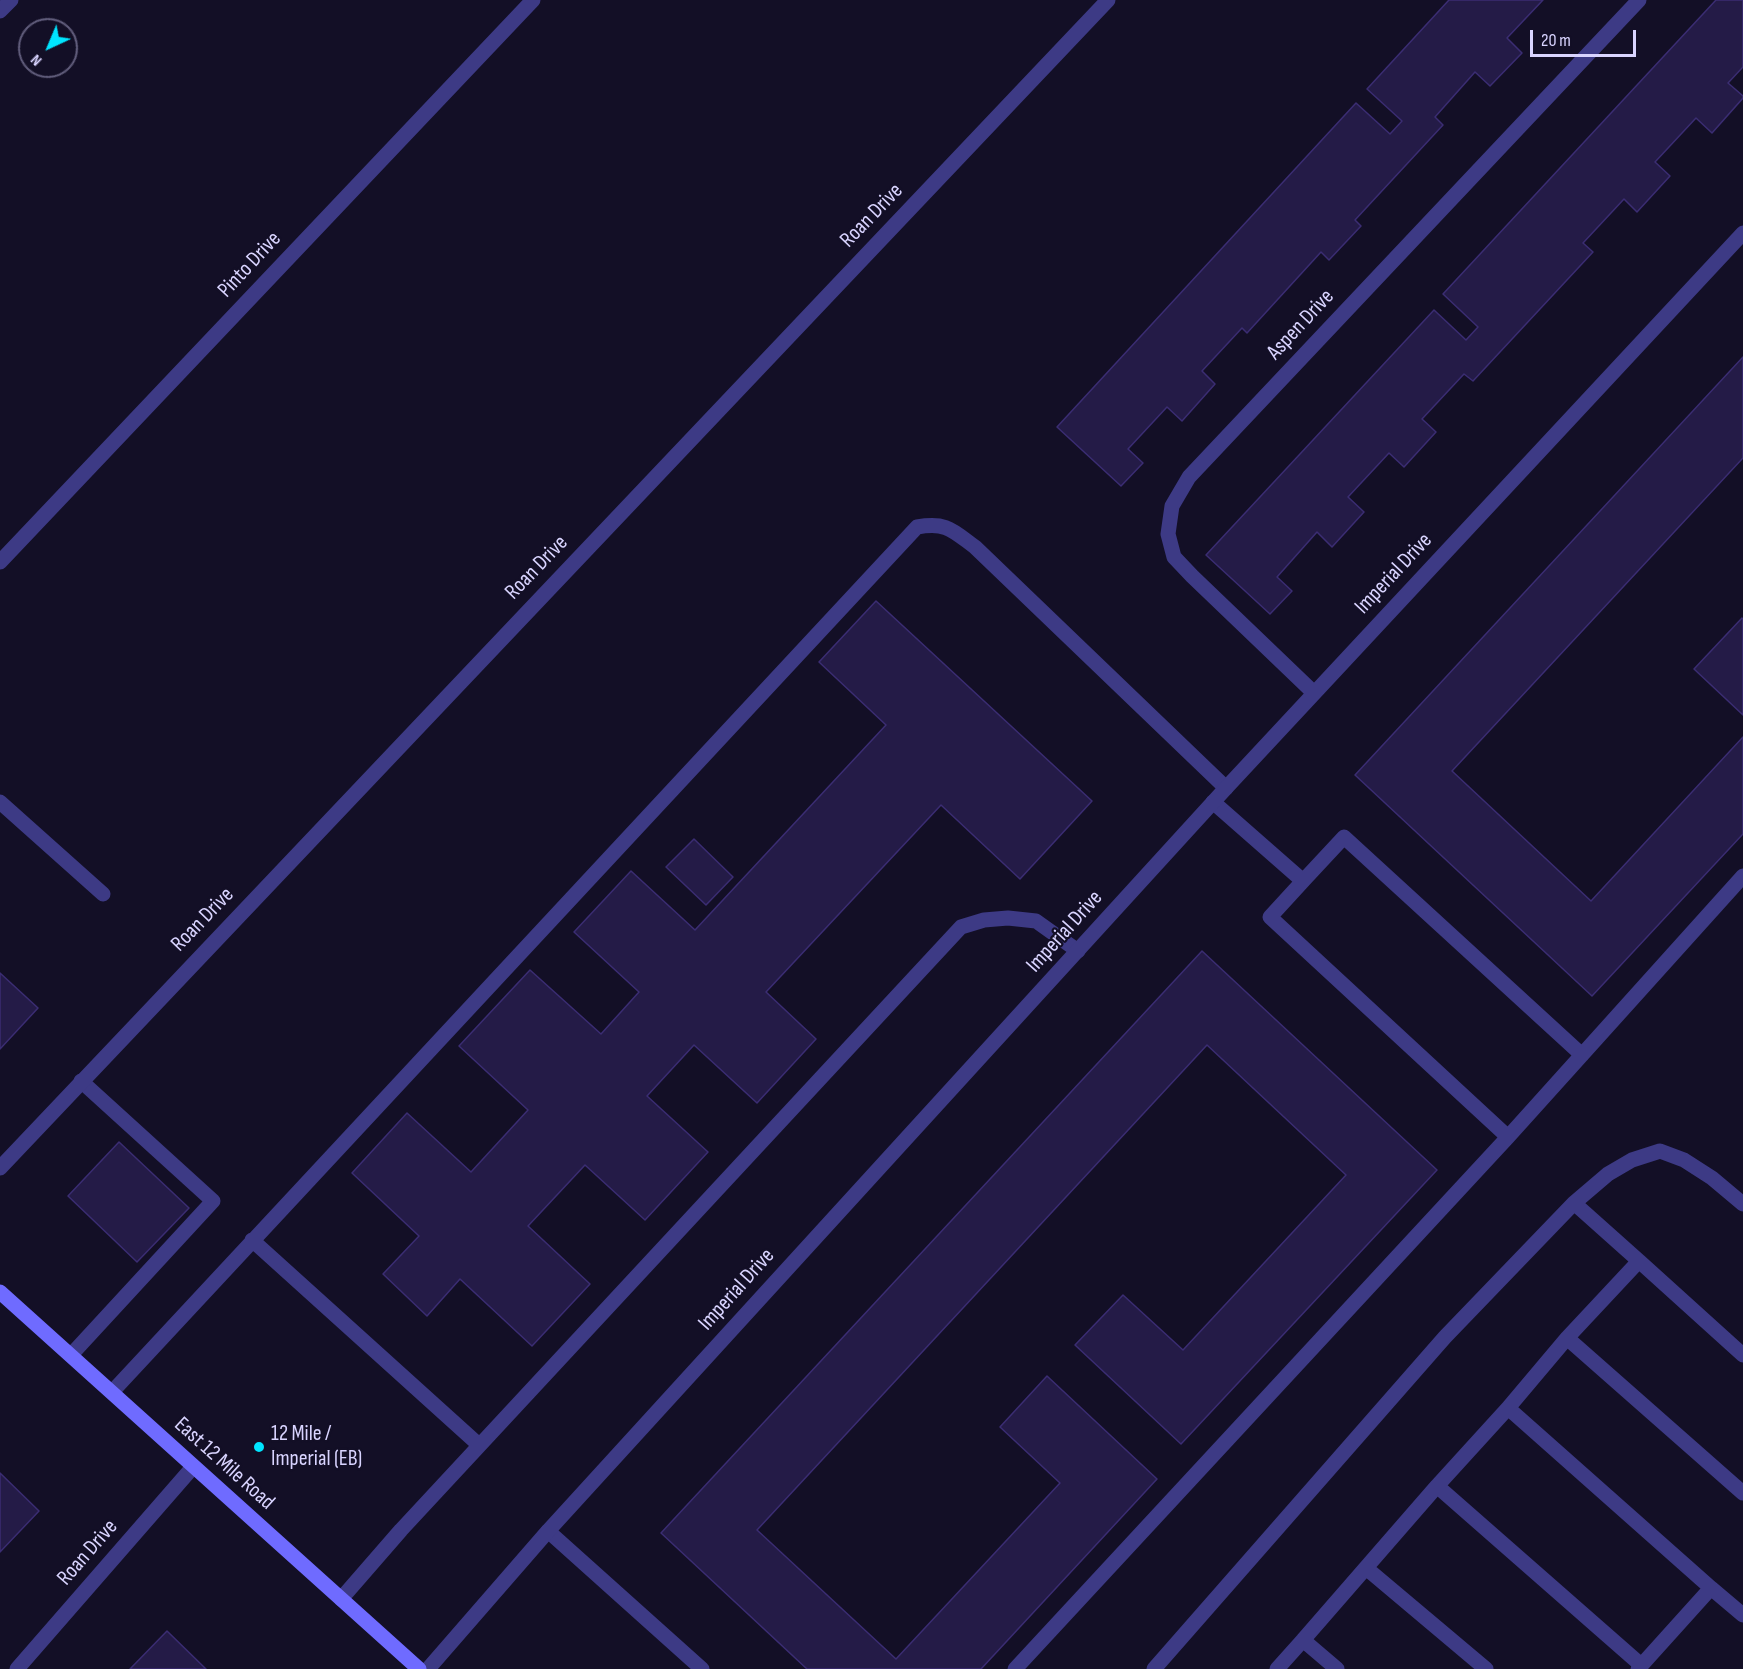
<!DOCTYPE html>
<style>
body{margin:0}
#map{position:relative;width:1743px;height:1669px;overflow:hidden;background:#130f26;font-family:"Sofia Sans Condensed",sans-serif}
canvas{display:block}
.north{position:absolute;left:18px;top:18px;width:60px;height:60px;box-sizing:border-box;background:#130f26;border:2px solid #625e7d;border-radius:50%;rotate:224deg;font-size:16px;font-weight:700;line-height:24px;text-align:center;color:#d9d4ff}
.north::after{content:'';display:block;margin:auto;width:21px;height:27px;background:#00e5ff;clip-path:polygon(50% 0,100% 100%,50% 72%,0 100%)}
.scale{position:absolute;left:1530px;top:30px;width:106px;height:27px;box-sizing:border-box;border:3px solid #d9d4ff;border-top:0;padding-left:8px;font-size:18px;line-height:21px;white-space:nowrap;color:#d9d4ff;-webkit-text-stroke:4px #130f26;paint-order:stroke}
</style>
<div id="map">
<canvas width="1743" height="1669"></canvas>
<div class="north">N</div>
<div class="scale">20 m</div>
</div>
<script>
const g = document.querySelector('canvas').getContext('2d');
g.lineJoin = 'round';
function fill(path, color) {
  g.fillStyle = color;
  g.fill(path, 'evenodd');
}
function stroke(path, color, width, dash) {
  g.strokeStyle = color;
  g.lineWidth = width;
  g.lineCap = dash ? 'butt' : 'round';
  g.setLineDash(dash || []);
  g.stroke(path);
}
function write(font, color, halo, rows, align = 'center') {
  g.font = font + ' "Sofia Sans Condensed",sans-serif';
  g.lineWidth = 4.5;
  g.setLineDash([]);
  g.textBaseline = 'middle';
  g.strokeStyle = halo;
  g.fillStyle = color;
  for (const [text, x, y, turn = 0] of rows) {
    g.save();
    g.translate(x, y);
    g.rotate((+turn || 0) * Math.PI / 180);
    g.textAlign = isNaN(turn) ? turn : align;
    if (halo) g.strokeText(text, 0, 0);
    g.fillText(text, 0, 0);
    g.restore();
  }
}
const building = new Path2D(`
 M1449 0H1543L1507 38 1522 53 1490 86 1475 72 1435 117 1443 125 1355 220 1361 226 1329 260 1321 252 1247 333 1242 328 1202 371 1215 384 1182 421 1167 407 1128 449 1143 463 1121 486 1057 427 1356 103 1390 134 1402 121 1367 89Z
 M1716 0H1743V67L1728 83 1743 96V98L1712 133 1696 118 1655 162 1670 176 1637 212 1624 199 1583 243 1593 252 1473 381 1464 374 1422 419 1436 432 1404 467 1389 453 1348 497 1364 512 1332 547 1317 532 1277 577 1292 591 1270 614 1206 555 1434 310 1466 340 1478 327 1443 294Z
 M1743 357V458L1452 771 1591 901 1743 737V834L1592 996 1355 775Z
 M876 601 1092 801 1020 879 941 805 766 992 816 1039 757 1103 694 1045 647 1096 708 1152 645 1220 585 1165 528 1226 590 1284 532 1346 460 1279 427 1316 383 1274 419 1236 352 1173 407 1113 471 1172 528 1110 459 1046 530 970 601 1034 639 992 574 932 631 871 695 930 886 725 819 662Z
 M1742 618 1743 619V715L1694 669Z
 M694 839 733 877 706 905 666 867Z
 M1202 951 1437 1170 1181 1444 1075 1345 1123 1295 1183 1350 1346 1175 1207 1045 757 1530 896 1659 1060 1483 1000 1427 1047 1376 1157 1479 981 1669H807L661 1533Z
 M0 973 38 1008 0 1049Z
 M119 1142 189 1208 137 1262 68 1196Z
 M0 1473 39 1511 0 1552Z
 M167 1631 206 1669H130Z`);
const lane = new Path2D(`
 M0 802 103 894
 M1213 802 1303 881 1270 917 1508 1137
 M1303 881 1344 837 1582 1055
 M1574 1203 1639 1261 1567 1338 1508 1408 1711 1588 1638 1669
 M252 1240 479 1445
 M1639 1261 1743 1355
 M1567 1338 1743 1493
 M71 1355 213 1201 81 1081
 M112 1392 917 527C947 522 952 530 975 547L1226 788
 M1437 1486 1641 1665
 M548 1531 702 1669
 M1366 1568 1486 1669
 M1711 1588 1743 1615
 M341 1599 401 1530 961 927 984 920 1008 918 1036 921 1078 951
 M1015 1669 1508 1137 1743 876
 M1154 1669 1445 1337 1574 1203 1608 1174 1632 1160 1660 1151 1684 1160 1712 1178 1743 1204
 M1277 1669 1303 1640
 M1337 1669 1303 1640 1437 1486 1508 1408`);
const street = new Path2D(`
 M0 11 11 0
 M0 562 533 0
 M1314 693 1192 576 1174 557 1168 534 1172 506 1189 477 1639 0
 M0 1168 1108 0
 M17 1669 193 1467
 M428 1669 548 1531 1226 788 1743 233`);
const secondary = new Path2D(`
 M0 1292 419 1669`);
const markers = [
 [259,1447,6,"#00e5ff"]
];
const streetNames = [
 ["Roan Drive",872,216,-46],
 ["Pinto Drive",250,265,-47],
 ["Aspen Drive",1301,325,-47],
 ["Roan Drive",537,568,-46],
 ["Imperial Drive",1394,574,-47],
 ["Roan Drive",203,920,-46],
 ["Imperial Drive",1065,932,-48],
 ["Imperial Drive",737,1290,-48],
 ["East 12 Mile Road",224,1464,42],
 ["Roan Drive",88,1553,-49]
];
const poiNames = [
 ["12 Mile /",271,1434],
 ["Imperial (EB)",271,1459]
];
fill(building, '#241b47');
stroke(building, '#3b2d73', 1.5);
stroke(lane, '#3d3a85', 15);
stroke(street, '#3d3a85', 15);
stroke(secondary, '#6f6bff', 15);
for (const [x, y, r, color] of markers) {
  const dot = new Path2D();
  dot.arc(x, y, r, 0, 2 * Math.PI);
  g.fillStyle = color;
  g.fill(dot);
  stroke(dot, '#130f26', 2);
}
write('22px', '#d9d4ff', '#130f26', streetNames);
write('22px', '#d9d4ff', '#130f26', poiNames, 'left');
</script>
